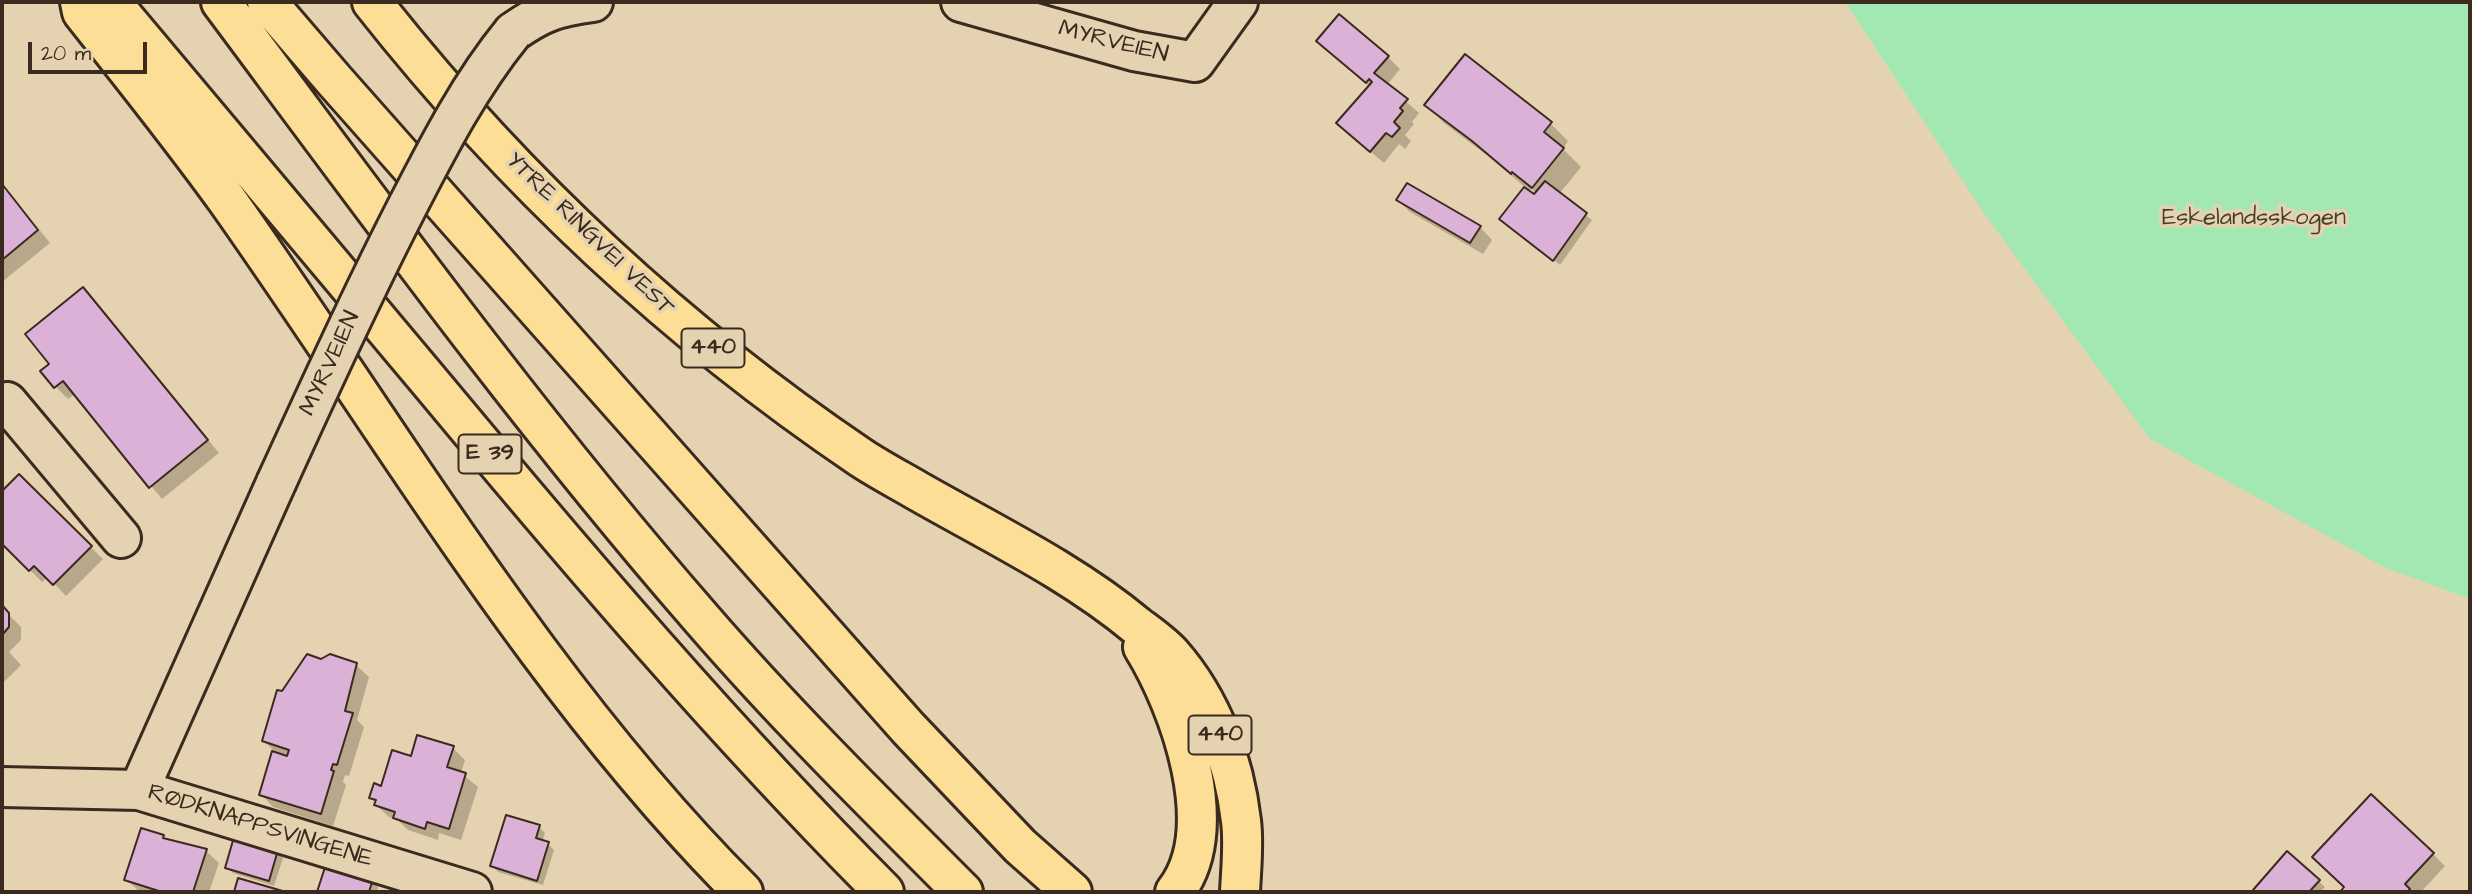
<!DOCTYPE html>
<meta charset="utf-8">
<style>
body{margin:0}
#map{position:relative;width:2472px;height:894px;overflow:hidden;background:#e5d2b0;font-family:"Architects Daughter",sans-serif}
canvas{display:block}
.frame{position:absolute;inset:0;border:4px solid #3b2a1e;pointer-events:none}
.scale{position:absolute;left:28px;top:42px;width:119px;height:32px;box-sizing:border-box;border:4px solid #3b2a1e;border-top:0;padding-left:9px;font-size:21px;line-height:24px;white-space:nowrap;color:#3b2a1e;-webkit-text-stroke:5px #e5d2b0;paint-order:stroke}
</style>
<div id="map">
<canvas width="2472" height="894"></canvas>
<div class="frame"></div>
<div class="scale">20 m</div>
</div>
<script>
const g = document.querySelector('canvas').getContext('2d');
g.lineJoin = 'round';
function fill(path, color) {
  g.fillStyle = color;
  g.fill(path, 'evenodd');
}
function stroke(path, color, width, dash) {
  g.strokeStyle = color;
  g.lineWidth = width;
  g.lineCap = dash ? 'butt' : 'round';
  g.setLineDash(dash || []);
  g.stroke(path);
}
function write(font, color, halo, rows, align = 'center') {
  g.font = font + ' "Architects Daughter",sans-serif';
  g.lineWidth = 7;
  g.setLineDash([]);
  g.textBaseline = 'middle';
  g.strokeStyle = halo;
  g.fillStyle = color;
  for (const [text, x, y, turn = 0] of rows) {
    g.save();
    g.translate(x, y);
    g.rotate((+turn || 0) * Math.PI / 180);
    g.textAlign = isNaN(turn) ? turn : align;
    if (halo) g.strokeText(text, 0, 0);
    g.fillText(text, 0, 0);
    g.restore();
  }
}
const green = new Path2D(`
 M1845 2H2470V599L2384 567 2150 439 1986 216Z`);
const shadow = new Path2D(`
 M1318 41 1388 57 1400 69 1387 85 1419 113 1412 122 1414 124 1405 135 1411 141 1405 149 1399 144 1384 163 1351 135 1370 87Z
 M1426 105 1551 124 1568 141 1563 149 1581 167 1559 194 1592 220 1560 265 1502 219 1526 188 1492 159 1444 123ZM1531 189 1537 193 1534 197 1528 192Z
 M2 183 50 243 2 282Z
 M1398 200 1480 227 1492 240 1483 254 1410 212Z
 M83 289 219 453 162 499 75 394 68 399 56 387 52 364Z
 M19 476 103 559 66 596 48 577 42 582 2 542V494Z
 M2 608 21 627V640L9 652 21 665 2 684Z
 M321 661 356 665 369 677 357 720 364 727 349 776 345 775 343 782 346 785 333 826 273 807 261 794 274 751 263 740 283 693Z
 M453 748 465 760 461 773 478 787 461 840 439 833 438 840 408 830 398 820 389 817 376 805 371 797 412 758Z
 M539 827 545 833 542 842 548 844 554 850 543 885 498 872 492 865Z
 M163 837 167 841 206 851 219 863 209 892H140L126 879Z
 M277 852 283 858 274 886 233 873 227 867Z
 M2287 853 2325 887 2320 892H2258L2256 890Z
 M2433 854 2445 866 2421 892H2341Z
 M327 866 372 881 378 887 377 892H319Z`);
const building = new Path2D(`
 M1339 14 1389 56 1374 73 1408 99 1400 108 1403 111 1394 122 1400 128 1392 137 1386 133 1370 152 1336 123 1372 82 1369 79 1366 83 1316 41Z
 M1465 54 1552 122 1544 132 1564 148 1532 188 1512 172 1511 174 1472 141 1424 105Z
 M1545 181 1587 213 1553 261 1499 219 1524 187 1534 194Z
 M1407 183 1481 226 1470 243 1396 200Z
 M2 184 38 230 2 260Z
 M83 287 208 440 149 488 63 381 54 388 40 371 49 364 25 334Z
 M19 474 92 546 53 585 34 566 29 571 2 544V491Z
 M2 605 9 613V627L2 635Z
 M307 654 321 659 330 654 357 663 345 711 353 713 337 765 333 764 331 770 334 771 321 814 259 795 272 751 287 756 289 750 262 741 277 690 282 691Z
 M417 735 454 746 447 767 466 773 449 829 427 822 425 829 393 818 395 812 374 805 376 800 369 798 374 783 381 786 392 750 411 756Z
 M2371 794 2434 853 2405 884 2410 889 2407 892H2340L2344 887 2312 857Z
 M506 815 540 825 536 838 549 842 537 881 490 866Z
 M141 828 164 835 163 838 207 849 193 892H162L124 880Z
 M234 837 278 850 269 881 225 868Z
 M2287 851 2320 880 2309 892H2256L2253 890Z
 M326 864 373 879 369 892H317Z
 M238 878 286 892H234Z`);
const street = new Path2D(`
 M961 2 1134 51 1195 62 1238 2
 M513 32C543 11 557 7 593 2
 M7 402 121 538
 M2 787 139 790 472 892
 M139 790 276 483`);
const primary = new Path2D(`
 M372 2C510 177 675 332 860 457 878 469 897 479 916 490 991 533 1071 571 1137 626 1149 635 1162 644 1172 655 1212 701 1234 761 1241 821 1244 844 1241 869 1240 892
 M1143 647C1180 707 1224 829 1175 892`);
const highway = new Path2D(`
 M80 2 82 12C131 74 181 136 227 200 392 433 541 690 743 892
 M111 2C219 131 327 259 435 388 579 561 725 732 884 892
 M221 2C376 210 530 422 701 618 784 714 874 803 963 892
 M267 2 334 80 908 728 1020 846 1072 892`);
const streetBridge = new Path2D(`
 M276 483C318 391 360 299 406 209 438 147 469 86 513 32`);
const shields = [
 [713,348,63],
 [490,454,63],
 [1220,735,63]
];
const shieldNames = [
 ["440",713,348],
 ["E 39",490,454],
 ["440",1220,735]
];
const streetNames = [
 ["MYRVEIEN",1113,43,14],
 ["YTRE RINGVEI VEST",589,235,44],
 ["MYRVEIEN",331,364,-65],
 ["RØDKNAPPSVINGENE",260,827,17]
];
const parkNames = [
 ["Eskelandsskogen",2254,219]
];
fill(green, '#a3e8b3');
fill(shadow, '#0003');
fill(building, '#dcb1d7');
stroke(building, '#3b2a1e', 2);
stroke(street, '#3b2a1e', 44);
stroke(primary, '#3b2a1e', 44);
stroke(highway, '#3b2a1e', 44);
stroke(street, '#e5d2b0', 38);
stroke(primary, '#fdde96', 38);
stroke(highway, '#fdde96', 38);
stroke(streetBridge, '#3b2a1e', 44, []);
stroke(streetBridge, '#e5d2b0', 38);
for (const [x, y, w] of shields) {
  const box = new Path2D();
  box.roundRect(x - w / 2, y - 19.5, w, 39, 5);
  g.fillStyle = '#e5d2b0';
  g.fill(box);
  stroke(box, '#3b2a1e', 2);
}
write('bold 23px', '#3b2a1e', null, shieldNames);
write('24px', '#3b2a1e', '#e5d2b0', streetNames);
write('24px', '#453d2d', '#e5d2b0', parkNames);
</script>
